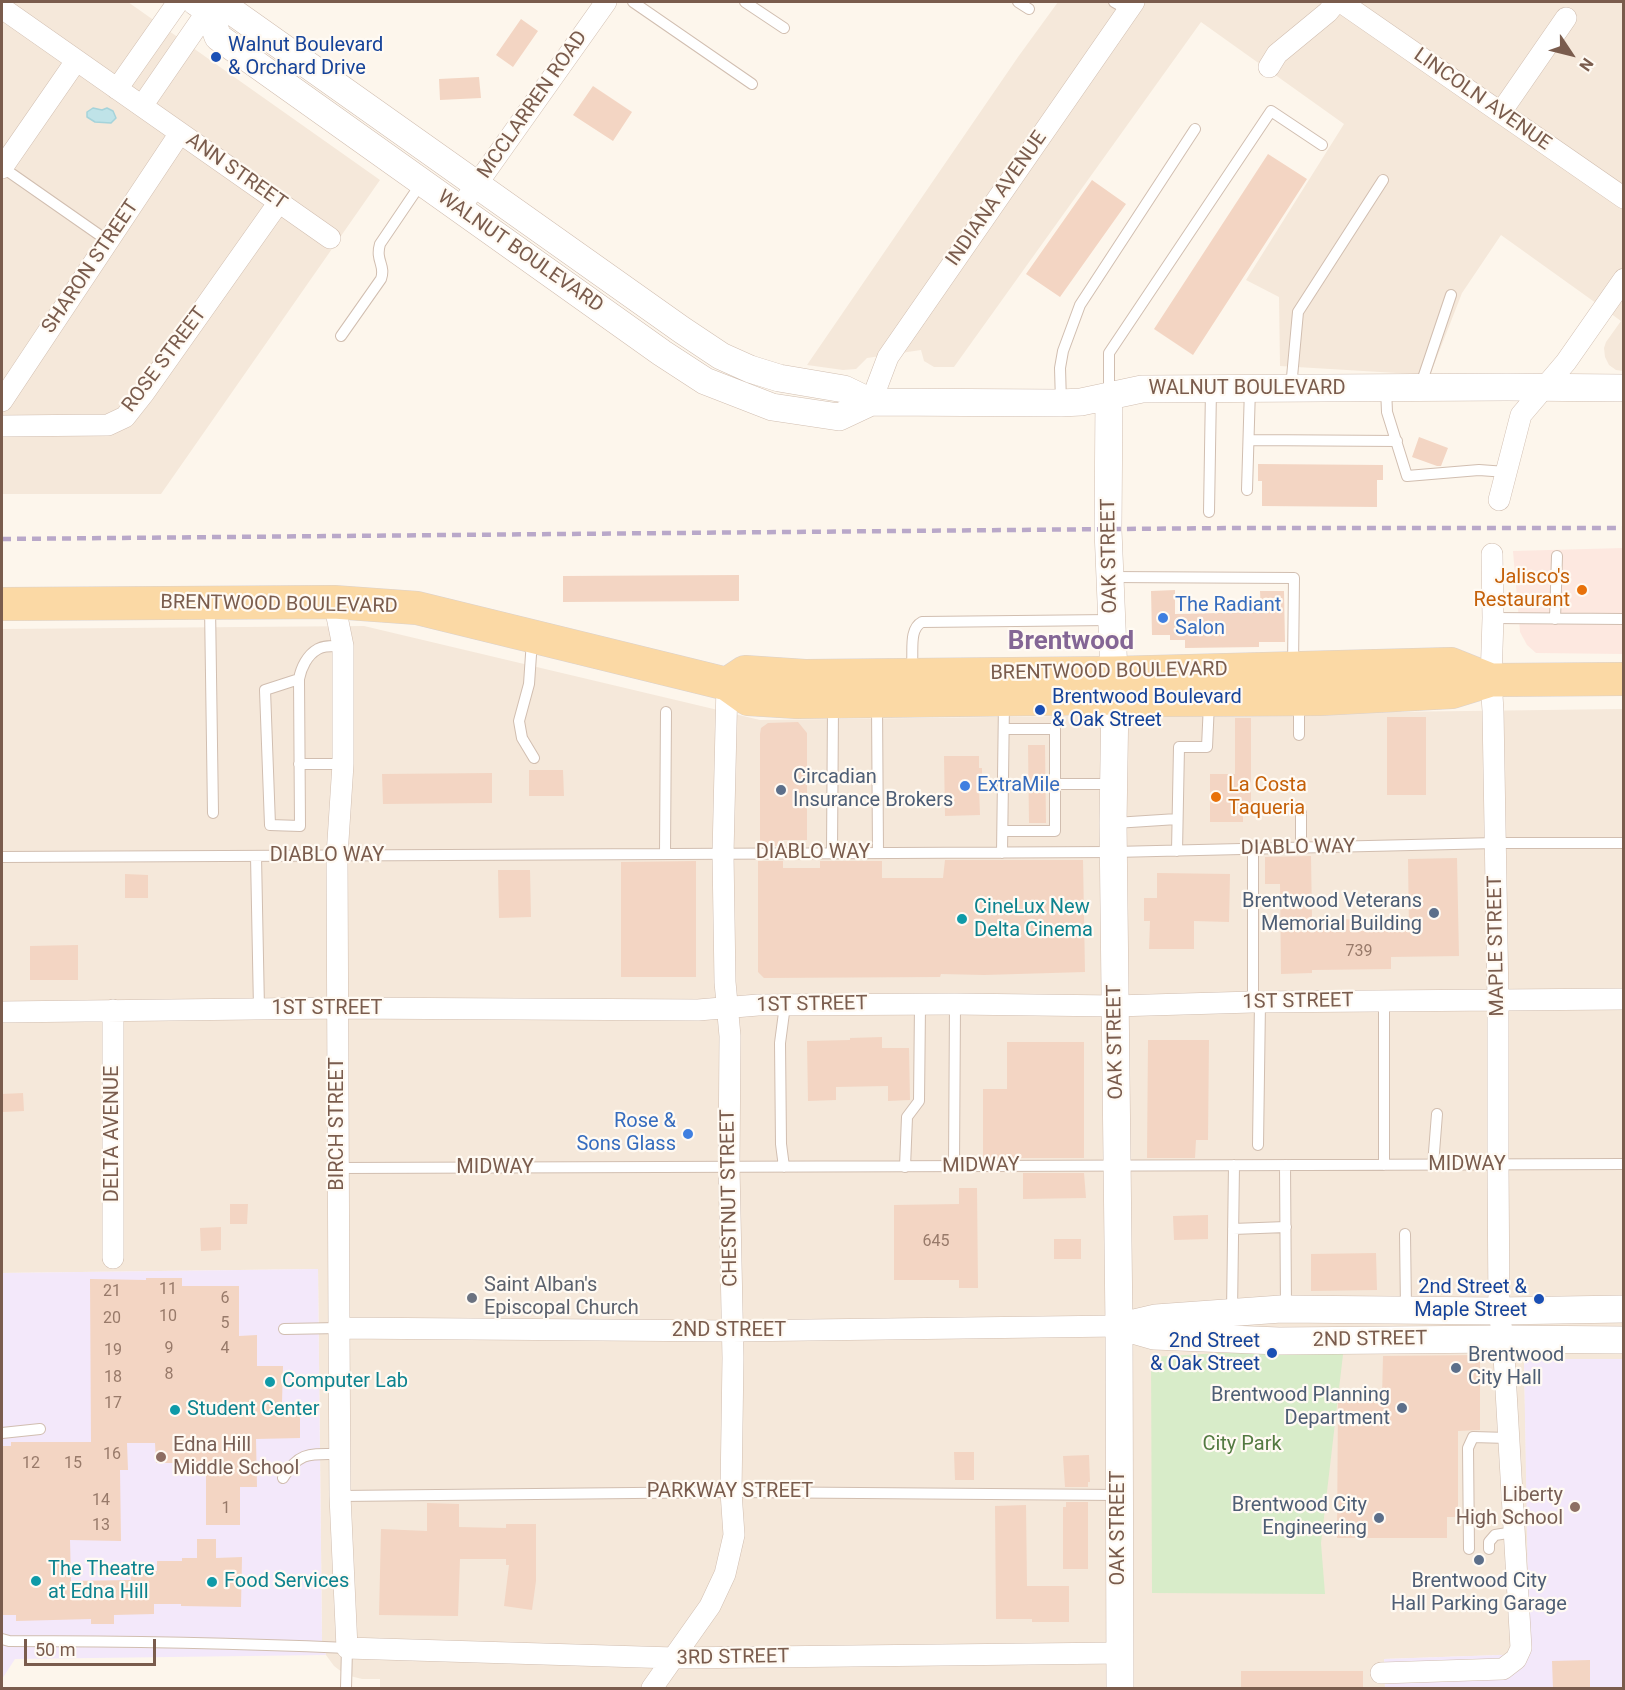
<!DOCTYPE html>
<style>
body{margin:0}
#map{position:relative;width:1625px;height:1690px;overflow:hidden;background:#fdf6ec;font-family:Roboto,sans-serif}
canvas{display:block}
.frame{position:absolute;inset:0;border:3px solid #7a5c4d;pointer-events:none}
.north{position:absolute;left:1541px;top:24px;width:60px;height:60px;-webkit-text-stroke:4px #fffaf3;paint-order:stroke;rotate:125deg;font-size:16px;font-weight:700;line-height:24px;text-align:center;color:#7a5c4d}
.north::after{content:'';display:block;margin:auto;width:21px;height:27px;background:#7a5c4d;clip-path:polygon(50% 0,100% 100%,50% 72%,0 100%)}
.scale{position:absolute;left:24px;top:1639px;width:132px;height:27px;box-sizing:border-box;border:3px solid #7a5c4d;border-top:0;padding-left:8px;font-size:18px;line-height:21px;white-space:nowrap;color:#7a5c4d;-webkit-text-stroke:4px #fffaf3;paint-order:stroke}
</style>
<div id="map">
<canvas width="1625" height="1690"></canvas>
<div class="frame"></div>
<div class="north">N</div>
<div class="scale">50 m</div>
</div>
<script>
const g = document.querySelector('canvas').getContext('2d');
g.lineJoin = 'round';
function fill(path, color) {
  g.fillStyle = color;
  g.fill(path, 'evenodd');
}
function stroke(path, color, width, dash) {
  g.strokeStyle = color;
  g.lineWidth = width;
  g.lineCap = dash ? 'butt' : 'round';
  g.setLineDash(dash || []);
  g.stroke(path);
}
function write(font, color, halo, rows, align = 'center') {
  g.font = font + ' Roboto,sans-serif';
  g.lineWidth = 4.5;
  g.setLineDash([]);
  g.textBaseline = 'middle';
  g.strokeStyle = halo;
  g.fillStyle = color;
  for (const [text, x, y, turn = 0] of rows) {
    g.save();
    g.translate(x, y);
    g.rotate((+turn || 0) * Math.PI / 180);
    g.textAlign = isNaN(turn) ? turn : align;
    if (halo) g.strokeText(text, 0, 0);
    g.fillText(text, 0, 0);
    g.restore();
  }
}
const residential = new Path2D(`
 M2 2H128L380 180 161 494H2Z
 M1058 2H1623V371L1616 370 1609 365 1605 357 1604 348 1606 342 1621 321 1501 235 1462 293 1430 375 1280 366 1279 297 1246 280 1344 124 1201 22 954 367H934L924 361 921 350 867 358 856 369 843 370 807 365 1018 57Z
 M364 626 760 720 1623 709V1359H1524L1530 1654 1384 1659 1385 1688H380V1679H362L346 1675 334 1666 326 1655 322 1641 318 1269 2 1273V629Z`);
const commercial = new Path2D(`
 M1623 548V654L1536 653 1527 645 1520 632 1513 551Z`);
const education = new Path2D(`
 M318 1269 322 1641 326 1655 15 1659 2 1679V1273Z
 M1524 1359H1623V1688H1385L1384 1659 1529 1654Z`);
const green = new Path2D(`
 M1344 1346 1321 1543 1325 1594 1152 1593 1151 1357Z`);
const water = new Path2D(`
 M93 108 102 110 107 108 113 111 116 118 111 123 95 122 87 117V112Z`);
const building = new Path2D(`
 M521 19 538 31 513 67 496 55Z
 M479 77 481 98 440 100 439 79Z
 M593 86 632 112 613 141 573 115Z
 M1268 154 1307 179 1193 355 1154 329Z
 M1092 180 1126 204 1060 297 1026 274Z
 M1419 437 1448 448 1441 466H1437L1412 457Z
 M1258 464 1383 465V480H1377V507L1262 506V481H1258Z
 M739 575V601L563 602V576Z
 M1175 590V614L1261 612 1260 591H1284L1285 642H1259V647L1185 648V640H1170V635H1152L1151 591Z
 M1387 717H1426V795H1387Z
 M1235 718H1251V810H1243V822H1210V774H1235Z
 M798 722 807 733V840H783V846H760V734L761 728 768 723Z
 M1028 745H1045L1046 823H1029Z
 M944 756H979V768H982V787H979L980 815 945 816Z
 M529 770H563L564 796H529Z
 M492 773V803L383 804 382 774Z
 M1311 856 1312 920 1361 919V931H1409L1408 859 1457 858 1459 956 1391 957V969L1312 970V973L1281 974 1280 884H1265V857Z
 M945 860H1083L1085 972 984 975 941 974 940 977 764 978 758 972V861H783V868H820V861H882V878H943Z
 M696 861V977H621V862Z
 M498 870H530L531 917 499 918Z
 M1157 873 1230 874 1229 922 1194 921V949H1149L1150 921H1144V898H1157Z
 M125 874 148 875V898H125Z
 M78 945V980H30V946Z
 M882 1037V1048H909L910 1100 888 1101V1086L836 1087V1100L808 1101 807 1041 850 1040V1038Z
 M1148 1040H1209L1208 1140H1196L1195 1158H1147Z
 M1007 1042H1084V1158H983V1089H1007Z
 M23 1093 24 1111 3 1112 2 1094Z
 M1023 1173H1084L1086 1198 1023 1199Z
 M959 1188H977L978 1288H959V1280H894V1205L959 1204Z
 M230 1204H248L247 1224H230Z
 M1208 1215V1239L1174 1240 1173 1216Z
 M221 1227V1250L201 1251 200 1228Z
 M1054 1239H1081V1259H1054Z
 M1376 1253 1377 1290 1311 1291V1254Z
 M146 1278H182V1286H239V1336L257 1335V1366H283L282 1403H300V1438L256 1439 257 1487H240V1525H206V1463H156L155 1443H127L128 1470H120L121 1541 70 1540 71 1581 131 1580V1571H157V1561H182V1558H197V1539H216V1558L242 1557 241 1607 181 1606V1604H154V1614L114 1615V1624H91V1619L16 1621V1615H2V1446H11V1442H91L90 1279 146 1280Z
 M1480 1355V1430L1458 1431V1517H1447V1538H1337L1338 1397H1382L1383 1356Z
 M954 1452H974V1480H955Z
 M1089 1455 1090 1482H1088V1487H1065L1063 1456Z
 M1066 1502H1088V1569H1063V1507H1066Z
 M427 1503 459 1504V1527L506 1528V1524H536V1581L532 1610 504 1606 509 1565H506V1559H460L458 1616 379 1615 381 1529 427 1531Z
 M1026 1505 1027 1586H1069V1622H1032V1619H996L995 1506Z
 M1590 1660V1689H1553L1552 1661Z
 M1241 1671H1363V1689H1241Z`);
const service = new Path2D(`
 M633 2 752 84
 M745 2 784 28
 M1018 2 1029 9
 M1114 2 1128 10
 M2 167 108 241
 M341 336 381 279C386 265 375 261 380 244L422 182
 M1420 387 1451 295
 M1291 388 1298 312 1383 180
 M1386 388 1387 412 1407 476 1479 470 1506 472
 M1109 396V353L1271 111 1322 145
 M1061 402 1060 368 1063 351 1080 305 1195 129
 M1249 440 1397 441
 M1247 490 1250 388
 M1209 512 1211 389
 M1110 577 1294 578 1293 666
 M210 606 213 813
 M1493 618 1624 619
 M1555 619 1557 556
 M532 640 529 684 519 721 522 738 534 758
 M911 671C915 656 907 630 922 622L1111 620
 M299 679 265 690 270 825 300 826 299 679C301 668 307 655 318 649 324 645 335 646 343 646
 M1299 702V735
 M877 704 878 853
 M1004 729H1055V784
 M299 764H343
 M1301 813V848
 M1115 823 1177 819
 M1003 831H1055V784H1113
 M1177 851 1179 747H1207L1209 703
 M832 853 833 705
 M1002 853 1004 702
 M665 854 666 712
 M256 856 259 1009
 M2 857 1114 852 1496 843H1624
 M1384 1001V1165
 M1253 1002V849
 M1258 1145 1260 1002
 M1285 1165 1286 1309
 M1433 1165 1437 1114
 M954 1166 955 1004
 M784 1167 781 1144 780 1043 785 1005
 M905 1167 907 1117 919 1101 920 1005
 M338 1168 1624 1164
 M1233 1229 1286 1227
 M1405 1234 1406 1309
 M1232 1312 1234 1165
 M284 1329 339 1328
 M2 1433 40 1429
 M283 1478C299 1451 311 1454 339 1454
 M340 1496 731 1492 1119 1495
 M1469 1549 1468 1448 1473 1437 1508 1438
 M1489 1549V1542L1495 1535 1514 1532
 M2 1639 9 1641C122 1641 234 1643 347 1648L346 1688`);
const minor = new Path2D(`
 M1341 2 1624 198
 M2 8 330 238
 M1269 67 1277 54 1328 12 1336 2
 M117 89 178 2
 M142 106 208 10
 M1501 112 1566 18
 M2 168 76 61
 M460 208 606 2
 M2 401 180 133
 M871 402 888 357 1134 2
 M2 426 108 425 125 417 144 393 279 202
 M1499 500 1521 415 1566 362 1624 279
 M334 602 343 646V764L337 856 339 1328 340 1496 347 1648 674 1658 1119 1653
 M2 1012 338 1008 698 1010 758 1005 955 1004 1115 1006 1253 1002 1624 999
 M113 1258V1010
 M339 1328 732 1331 1119 1326
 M1381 1673 1503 1669 1516 1659 1521 1648 1503 1339 1499 1311 1498 1165V1000L1493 711 1491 680 1493 618 1492 554
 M652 1688 710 1606 725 1574 734 1535 731 1492 733 1358 729 1167 730 1036 725 982 723 854 727 684`);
const tertiary = new Path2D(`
 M196 2 208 10 233 12 682 330 721 356 750 369 779 378 844 389 871 402
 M208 10 218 37 662 353 705 381 772 407 839 417 871 402 1061 403 1081 402 1142 389 1507 387 1624 388
 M1109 396 1108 530 1115 698 1113 823 1119 1326 1120 1688
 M1126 1325 1156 1318 1281 1309 1499 1311 1624 1309
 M1119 1326 1154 1336 1279 1341 1503 1339 1624 1340`);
const primary = new Path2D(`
 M2 604 334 602 417 608 727 684 748 699 797 702 1115 698 1157 700 1319 699 1452 692 1491 680 1624 679
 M727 684 745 672 805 676 1114 673 1451 664 1491 680`);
const rail = new Path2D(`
 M2 539 1233 528H1624`);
const markers = [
 [216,57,6,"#1a4fb4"],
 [1582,590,6,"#e8710a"],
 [1163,618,6,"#3f7fe0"],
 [1040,710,6,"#1a4fb4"],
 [965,786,6,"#3f7fe0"],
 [781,790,6,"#5c6f8a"],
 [1216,797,6,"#e8710a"],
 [1434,913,6,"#5c6f8a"],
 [962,919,6,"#0f9aa8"],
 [688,1134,6,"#3f7fe0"],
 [472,1298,6,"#6b7280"],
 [1539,1299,6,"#1a4fb4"],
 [1272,1353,6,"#1a4fb4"],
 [1456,1368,6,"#5c6f8a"],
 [270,1382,6,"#0f9aa8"],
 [1402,1408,6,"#5c6f8a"],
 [175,1410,6,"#0f9aa8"],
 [161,1457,6,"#8d6e63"],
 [1575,1507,6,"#8d6e63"],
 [1379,1518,6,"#5c6f8a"],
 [1479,1560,6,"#5c6f8a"],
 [36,1581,6,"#0f9aa8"],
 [212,1582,6,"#0f9aa8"]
];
const numberNames = [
 ["739",1359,952],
 ["645",936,1242],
 ["11",168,1290],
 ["21",112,1292],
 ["6",225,1299],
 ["10",168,1317],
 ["20",112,1319],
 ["5",225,1324],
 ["9",169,1349],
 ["4",225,1349],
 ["19",113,1351],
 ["8",169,1375],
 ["18",113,1378],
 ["17",113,1404],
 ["16",112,1455],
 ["12",31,1464],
 ["15",73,1464],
 ["14",101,1501],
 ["1",226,1509],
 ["13",101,1526]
];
const transitNames = [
 ["Walnut Boulevard",228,46],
 ["& Orchard Drive",228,69],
 ["Brentwood Boulevard",1052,698],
 ["& Oak Street",1052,721],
 ["2nd Street &",1527,1288,"right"],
 ["Maple Street",1527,1311,"right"],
 ["2nd Street",1260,1342,"right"],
 ["& Oak Street",1260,1365,"right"]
];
const streetNames = [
 ["LINCOLN AVENUE",1482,100,35],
 ["MCCLARREN ROAD",533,105,-55],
 ["ANN STREET",236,172,35],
 ["INDIANA AVENUE",997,199,-55],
 ["WALNUT BOULEVARD",520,252,35],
 ["SHARON STREET",91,267,-56],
 ["ROSE STREET",165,360,-53],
 ["WALNUT BOULEVARD",1247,389],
 ["OAK STREET",1110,556,-91],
 ["BRENTWOOD BOULEVARD",279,605,1],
 ["BRENTWOOD BOULEVARD",1109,672,-1],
 ["DIABLO WAY",1298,848,-1],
 ["DIABLO WAY",813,853],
 ["DIABLO WAY",327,856],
 ["MAPLE STREET",1497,946,-91],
 ["1ST STREET",1298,1002,-1],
 ["1ST STREET",812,1005,-1],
 ["1ST STREET",327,1009],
 ["OAK STREET",1116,1042,-91],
 ["BIRCH STREET",338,1124,-90],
 ["DELTA AVENUE",113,1134,-90],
 ["MIDWAY",1467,1165],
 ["MIDWAY",981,1166,-1],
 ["MIDWAY",495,1168],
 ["CHESTNUT STREET",730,1198,-91],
 ["2ND STREET",729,1331],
 ["2ND STREET",1370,1340,-1],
 ["PARKWAY STREET",730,1492],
 ["OAK STREET",1119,1528,-90],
 ["3RD STREET",733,1658,-1]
];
const foodNames = [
 ["Jalisco's",1570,578],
 ["Restaurant",1570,601],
 ["La Costa",1228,786,"left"],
 ["Taqueria",1228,809,"left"]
];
const shopNames = [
 ["The Radiant",1175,606],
 ["Salon",1175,629],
 ["ExtraMile",977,786],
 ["Rose &",676,1122,"right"],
 ["Sons Glass",676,1145,"right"]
];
const serviceNames = [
 ["Circadian",793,778,"left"],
 ["Insurance Brokers",793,801,"left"],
 ["Brentwood Veterans",1422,902],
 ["Memorial Building",1422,925],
 ["Brentwood",1468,1356,"left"],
 ["City Hall",1468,1379,"left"],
 ["Brentwood Planning",1390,1396],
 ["Department",1390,1419],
 ["Brentwood City",1367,1506],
 ["Engineering",1367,1529],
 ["Brentwood City",1479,1582,"center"],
 ["Hall Parking Garage",1479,1605,"center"]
];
const cultureNames = [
 ["CineLux New",974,908],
 ["Delta Cinema",974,931],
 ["Computer Lab",282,1382],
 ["Student Center",187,1410],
 ["The Theatre",48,1570],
 ["at Edna Hill",48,1593],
 ["Food Services",224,1582]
];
const worshipNames = [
 ["Saint Alban's",484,1286],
 ["Episcopal Church",484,1309]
];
const parkNames = [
 ["City Park",1242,1445]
];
const educationNames = [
 ["Edna Hill",173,1446],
 ["Middle School",173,1469],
 ["Liberty",1563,1496,"right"],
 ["High School",1563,1519,"right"]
];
const districtNames = [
 ["Brentwood",1071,642]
];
fill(residential, '#f5e8da');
fill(commercial, '#fde8e0');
fill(education, '#f3e8fa');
fill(green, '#d8ecc9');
fill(water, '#bfe3e8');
stroke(water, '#a5d3da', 1.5);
fill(building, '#f3d5c3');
stroke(service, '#d1beb0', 12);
stroke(minor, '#d1beb0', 22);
stroke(tertiary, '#d1beb0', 28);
stroke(primary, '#dad1cd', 34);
stroke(service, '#fff', 10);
stroke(minor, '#fff', 21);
stroke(tertiary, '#fff', 27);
stroke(primary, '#fbd9a5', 33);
stroke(rail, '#b9a8c9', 4.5, [9, 6]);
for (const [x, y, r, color] of markers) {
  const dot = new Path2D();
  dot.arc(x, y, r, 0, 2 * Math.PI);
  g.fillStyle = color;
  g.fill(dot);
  stroke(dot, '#fffaf3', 2);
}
write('16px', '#987a6a', null, numberNames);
write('20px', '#164399', '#fffaf3', transitNames, 'left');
write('20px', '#7a5c4d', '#fffaf3', streetNames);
write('20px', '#c56008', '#fffaf3', foodNames, 'right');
write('20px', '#366cbe', '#fffaf3', shopNames, 'left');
write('20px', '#4e5e75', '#fffaf3', serviceNames, 'right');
write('20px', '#0d838f', '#fffaf3', cultureNames, 'left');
write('20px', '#5b616d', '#fffaf3', worshipNames, 'left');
write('20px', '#537a41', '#fffaf3', parkNames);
write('20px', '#785e54', '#fffaf3', educationNames, 'left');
write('bold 26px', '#846695', '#fffaf3', districtNames);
</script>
